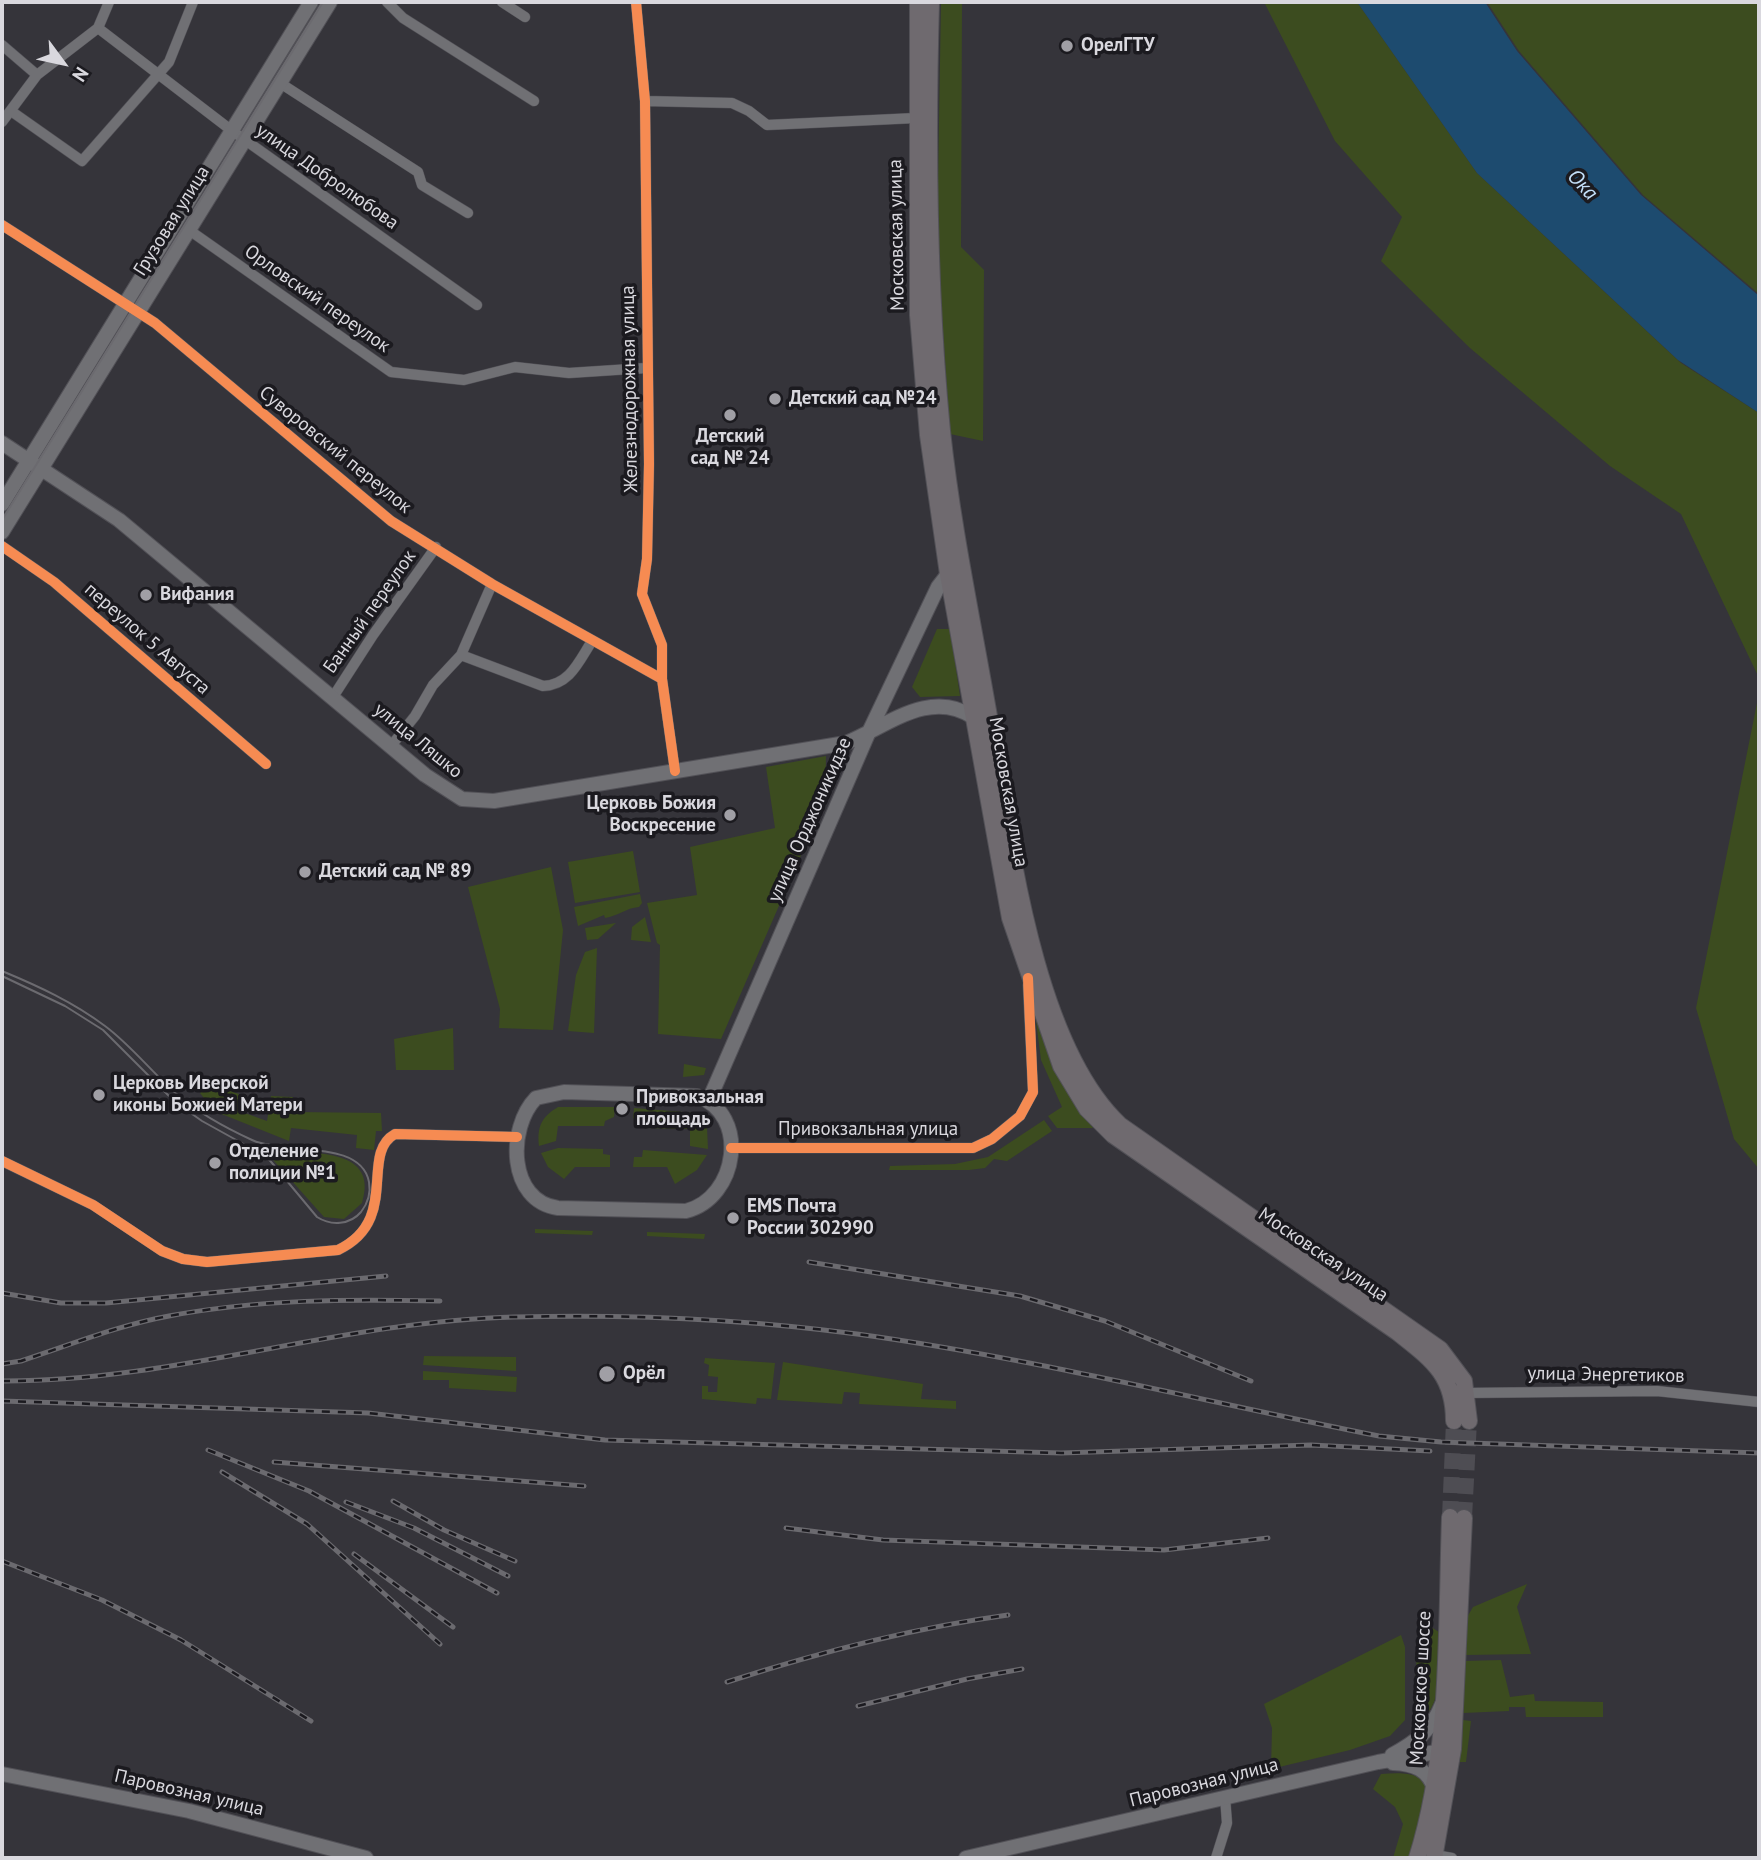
<!DOCTYPE html>
<meta charset="utf-8">
<style>
body{margin:0}
#map{position:relative;width:1761px;height:1860px;overflow:hidden;background:#35343a;font-family:"PT Sans",sans-serif}
canvas{display:block}
.frame{position:absolute;inset:0;border:4px solid #d9d8de;pointer-events:none}
.north{position:absolute;left:28px;top:28px;width:70px;height:70px;-webkit-text-stroke:5px #1b1a1f;paint-order:stroke;rotate:123deg;font-size:19px;font-weight:700;line-height:28px;text-align:center;color:#d9d8de}
.north::after{content:'';display:block;margin:auto;width:24px;height:32px;background:#d9d8de;clip-path:polygon(50% 0,100% 100%,50% 72%,0 100%)}
</style>
<div id="map">
<canvas width="1761" height="1860"></canvas>
<div class="frame"></div>
<div class="north">N</div>
</div>
<script>
const g = document.querySelector('canvas').getContext('2d');
g.lineJoin = 'round';
function fill(path, color) {
  g.fillStyle = color;
  g.fill(path, 'evenodd');
}
function stroke(path, color, width, dash) {
  g.strokeStyle = color;
  g.lineWidth = width;
  g.lineCap = dash ? 'butt' : 'round';
  g.setLineDash(dash || []);
  g.stroke(path);
}
function write(font, color, halo, rows, align = 'center') {
  g.font = font + ' "PT Sans",sans-serif';
  g.lineWidth = 7;
  g.setLineDash([]);
  g.textBaseline = 'middle';
  g.strokeStyle = halo;
  g.fillStyle = color;
  for (const [text, x, y, turn = 0] of rows) {
    g.save();
    g.translate(x, y);
    g.rotate((+turn || 0) * Math.PI / 180);
    g.textAlign = isNaN(turn) ? turn : align;
    if (halo) g.strokeText(text, 0, 0);
    g.fillText(text, 0, 0);
    g.restore();
  }
}
const green = new Path2D(`
 M941 2H962L961 247 984 270 983 441 950 434 937 242Z
 M1264 2H1357L1477 173 1681 363 1759 413V678L1681 514 1610 466 1470 348 1381 261 1402 217 1335 141Z
 M1487 2H1759V294L1643 195 1519 51Z
 M937 629H950L960 696 920 697 912 687Z
 M1759 693V1169L1734 1139 1696 1008Z
 M826 756 825 800 721 1039 658 1034 660 945 657 943 647 903 697 895 690 847 775 828 766 767Z
 M633 851 640 892 575 903 568 862Z
 M551 867 563 930 553 1030 499 1028 500 1009 468 887Z
 M640 894 642 903 639 907C626 908 618 916 605 918L604 915 578 926 574 907Z
 M645 917 651 942 631 940 632 927Z
 M616 923 598 939 587 940 585 928Z
 M597 948 594 1033 568 1031 576 975 585 952Z
 M1040 1020 1064 1087 1093 1128H1057L1048 1116 1062 1107 1041 1060 1036 1021Z
 M453 1028 454 1070H396L394 1039Z
 M684 1064 706 1068 704 1075 683 1077Z
 M211 1084 239 1094 242 1112 267 1121 271 1096 293 1097 294 1112 381 1113 382 1131H376L374 1150 356 1148 357 1135 291 1128 289 1141 214 1111 200 1093Z
 M558 1107H615L614 1117 605 1121 604 1126H558L556 1141 539 1146C537 1127 541 1117 558 1107Z
 M634 1108 696 1113 707 1127 708 1149 690 1146V1129L643 1128 642 1123 633 1118Z
 M1044 1120 1052 1131 1007 1161 994 1159 985 1168 969 1170H889L890 1166 955 1164 988 1157Z
 M558 1148 603 1149V1154L610 1155V1167H575L564 1179 548 1167 541 1153Z
 M281 1150C316 1154 379 1149 362 1203L344 1219 324 1217 274 1161 272 1156Z
 M643 1150 707 1155 697 1170 675 1184 667 1167H633L634 1157H642Z
 M535 1229 593 1231 592 1235 535 1233Z
 M647 1232 705 1234 704 1239 647 1236Z
 M424 1356 516 1357V1371L423 1365Z
 M705 1358 775 1363 771 1399 757 1398 756 1404 702 1399V1386H708V1392H717L718 1377 708 1376 709 1365 704 1363Z
 M783 1362 923 1384 921 1399 956 1401V1409L859 1404 860 1393 844 1392 842 1404 777 1400Z
 M423 1371 517 1377 516 1392 449 1388V1380H423Z
 M1527 1584 1517 1607 1531 1654 1464 1655 1466 1619 1473 1607Z
 M1431 1627 1439 1632C1438 1664 1447 1710 1413 1723L1418 1634Z
 M1401 1635 1405 1647V1720L1390 1736 1350 1750 1271 1769 1272 1728 1264 1704Z
 M1501 1660 1510 1697 1534 1694 1535 1701 1603 1702V1717H1526L1525 1707H1509V1711L1463 1713 1464 1661Z
 M1463 1720 1471 1721 1466 1762H1458Z
 M1381 1774C1400 1773 1424 1770 1428 1793L1411 1858H1393L1403 1824 1395 1807 1373 1789Z`);
const water = new Path2D(`
 M1357 2H1485L1517 51 1641 195 1759 296V413L1678 360 1477 173Z`);
const primaryTunnel = new Path2D(`
 M1450 1517 1454 1421
 M1464 1518 1469 1421`);
const street = new Path2D(`
 M387 2 403 18 534 101
 M502 2 525 17
 M636 2 645 101 649 464 647 559 642 594 662 645V679L675 771
 M98 28 231 130 477 305
 M2 45 37 75
 M280 83 418 172 422 185 468 213
 M645 101 732 103 749 111 767 125 916 118
 M11 111 82 161 169 62 193 2
 M2 122 37 75 98 28 109 2
 M2 225 155 323 391 521 492 584 662 679
 M189 230 391 372 464 380 515 367 569 373 646 368
 M2 546 54 582 266 764
 M461 655 543 686C570 685 579 661 592 641
 M333 697 373 635 436 547
 M391 746 415 716 433 685 461 655 492 584
 M731 1148H973L992 1139 1020 1116 1033 1092 1028 985
 M2 1161 93 1205 162 1251 183 1259 207 1262 338 1250C401 1220 359 1154 395 1134L517 1137
 M1463 1393 1657 1391 1759 1402
 M1435 1855 1452 1858
 M1216 1858 1227 1823 1225 1797`);
const secondary = new Path2D(`
 M2 443 119 520 425 775 462 799 494 801 846 743C886 727 929 688 973 717
 M2 504 311 2
 M2 532 330 2
 M564 1092 697 1096C750 1114 738 1198 686 1211L558 1208C508 1201 507 1128 536 1098Z
 M709 1100 868 734 938 587 948 574 956 570
 M1392 1755C1416 1742 1432 1730 1442 1704
 M1393 1763C1414 1764 1428 1769 1435 1790
 M2 1774 189 1811 366 1858
 M966 1858 1378 1762 1448 1750`);
const primary = new Path2D(`
 M918 2V315L928 435 948 574 1010 918 1061 1066 1087 1109 1113 1135 1397 1332C1431 1359 1454 1374 1454 1421
 M931 2C927 145 928 288 942 431 953 534 976 637 993 740 1011 850 1036 1047 1120 1125L1440 1349 1464 1381 1469 1421
 M1417 1858C1451 1749 1446 1631 1450 1517
 M1434 1858 1453 1749 1464 1518`);
const tram = new Path2D(`
 M2 520 323 2
 M2 971C38 986 73 1002 105 1026 132 1046 153 1074 179 1096 200 1114 226 1128 252 1140 285 1155 361 1139 369 1182 371 1193 368 1203 361 1212 350 1225 331 1226 317 1217L267 1157 202 1121 175 1102 103 1030 65 1006 2 976`);
const rail = new Path2D(`
 M809 1262 1020 1296 1105 1321 1251 1381
 M2 1293 61 1303H106L386 1276
 M2 1364 21 1361C70 1345 119 1325 169 1316 259 1299 349 1299 440 1301
 M2 1381C175 1382 340 1321 514 1317 628 1314 744 1319 857 1334 1033 1358 1205 1402 1379 1436L1441 1442 1759 1453
 M2 1401 368 1413 605 1440 1061 1453 1311 1445 1430 1451
 M208 1450 309 1491 497 1593
 M274 1462 584 1486
 M222 1472 307 1524 440 1644
 M393 1501 444 1530 515 1561
 M346 1502 414 1528 508 1576
 M786 1528 883 1540 1164 1550 1268 1538
 M354 1554 453 1627
 M2 1561 102 1600 181 1640 311 1721
 M727 1682C820 1652 912 1628 1008 1615
 M858 1706 967 1679 1022 1669`);
const cycleway = new Path2D(`
 M636 2 645 101 649 464 647 559 642 594 662 645V679L675 771
 M2 225 155 323 391 521 492 584 662 679
 M2 546 54 582 266 764
 M731 1148H973L992 1139 1020 1116 1033 1092 1028 978
 M2 1161 93 1205 162 1251 183 1259 207 1262 338 1250C401 1220 359 1154 395 1134L517 1137`);
const markers = [
 [1067,46,7,"#a09fa5"],
 [775,399,7,"#a09fa5"],
 [730,415,7,"#a09fa5"],
 [146,595,7,"#a09fa5"],
 [730,815,7,"#a09fa5"],
 [305,872,7,"#a09fa5"],
 [99,1095,7,"#a09fa5"],
 [622,1109,7,"#a09fa5"],
 [215,1163,7,"#a09fa5"],
 [733,1218,7,"#a09fa5"],
 [607,1374,9,"#a09fa5"]
];
const poiNames = [
 ["ОрелГТУ",1081,46],
 ["Детский сад №24",789,399],
 ["Детский",730,437,"center"],
 ["сад № 24",730,459,"center"],
 ["Вифания",160,595],
 ["Церковь Божия",716,804,"right"],
 ["Воскресение",716,826,"right"],
 ["Детский сад № 89",319,872],
 ["Церковь Иверской",113,1084],
 ["иконы Божией Матери",113,1106],
 ["Привокзальная",636,1098],
 ["площадь",636,1120],
 ["Отделение",229,1152],
 ["полиции №1",229,1174],
 ["EMS Почта",747,1207],
 ["России 302990",747,1229],
 ["Орёл",623,1374]
];
const streetNames = [
 ["улица Добролюбова",327,177,35],
 ["Грузовая улица",172,221,-58],
 ["Московская улица",897,235,-91],
 ["Орловский переулок",317,299,35],
 ["Железнодорожная улица",630,389,-91],
 ["Суворовский переулок",335,450,39],
 ["Банный переулок",370,612,-55],
 ["переулок 5 Августа",147,639,41],
 ["улица Ляшко",418,741,39],
 ["Московская улица",1008,792,80],
 ["улица Орджоникидзе",810,820,-66],
 ["Привокзальная улица",868,1130],
 ["Московская улица",1323,1255,34],
 ["улица Энергетиков",1606,1375,1],
 ["Московское шоссе",1421,1688,-87],
 ["Паровозная улица",1204,1783,-14],
 ["Паровозная улица",189,1793,13]
];
const waterNames = [
 ["Ока",1582,185,46]
];
fill(green, '#3c4c1f');
fill(water, '#1d4b6f');
stroke(primaryTunnel, '#4e4d53', 16, [16, 8]);
stroke(street, '#525157', 11);
stroke(secondary, '#525157', 16);
stroke(primary, '#525157', 18);
stroke(street, '#707074', 10);
stroke(secondary, '#707074', 14);
stroke(primary, '#6f6a6f', 16);
stroke(tram, '#6b6a6f', 2);
stroke(rail, '#6b6a6f', 5);
stroke(rail, '#1b1a1f', 2.5, [8]);
stroke(cycleway, '#f68b52', 10);
for (const [x, y, r, color] of markers) {
  const dot = new Path2D();
  dot.arc(x, y, r, 0, 2 * Math.PI);
  g.fillStyle = color;
  g.fill(dot);
  stroke(dot, '#1b1a1f', 2.5);
}
write('bold 19px', '#d9d8de', '#1b1a1f', poiNames, 'left');
write('19px', '#d9d8de', '#1b1a1f', streetNames);
write('italic 21px', '#c3dff8', '#1b1a1f', waterNames);
</script>
